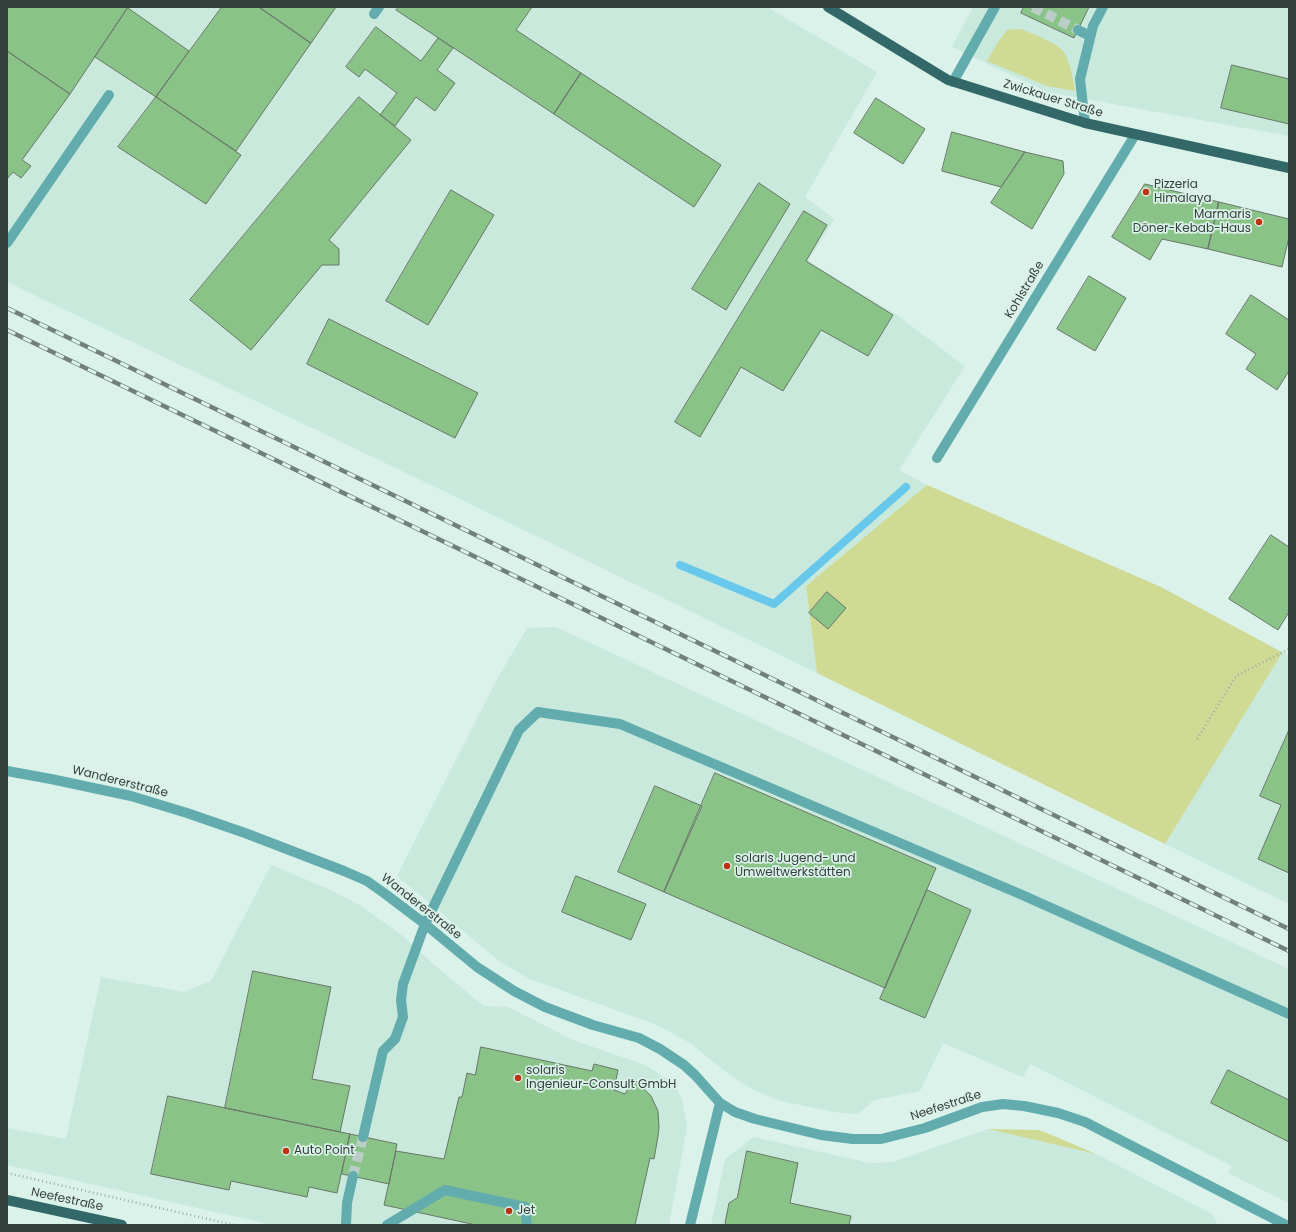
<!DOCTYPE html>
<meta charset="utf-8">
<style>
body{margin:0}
#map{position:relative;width:1296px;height:1232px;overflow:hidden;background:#daf2e9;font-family:Poppins,sans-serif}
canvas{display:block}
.frame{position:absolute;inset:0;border:8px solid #353f3b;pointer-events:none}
</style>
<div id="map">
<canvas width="1296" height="1232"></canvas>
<div class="frame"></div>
</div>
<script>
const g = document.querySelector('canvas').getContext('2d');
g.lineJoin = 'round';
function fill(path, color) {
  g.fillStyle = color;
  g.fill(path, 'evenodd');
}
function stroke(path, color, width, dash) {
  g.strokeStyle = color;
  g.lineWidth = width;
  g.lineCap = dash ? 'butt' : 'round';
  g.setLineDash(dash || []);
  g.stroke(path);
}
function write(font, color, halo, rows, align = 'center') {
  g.font = font + ' Poppins,sans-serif';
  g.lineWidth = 3.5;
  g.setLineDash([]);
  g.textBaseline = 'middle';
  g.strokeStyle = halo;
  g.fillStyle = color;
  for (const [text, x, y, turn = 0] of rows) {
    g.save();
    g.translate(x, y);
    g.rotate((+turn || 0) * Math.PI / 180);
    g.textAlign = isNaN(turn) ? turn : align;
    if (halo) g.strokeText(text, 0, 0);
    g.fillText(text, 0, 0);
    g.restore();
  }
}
const built = new Path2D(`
 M7 7H767L877 72 805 197 834 219 808 261 894 313 965 366 899 470 927 485 806 586 817 673 452 495 7 282Z
 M973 7H1289V136L1047 92 952 47Z
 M556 627 1289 969V1203L1228 1173 1232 1166 1030 1064 1023 1077 943 1043 920 1091 874 1100 858 1114 840 1113 780 1101 750 1088 722 1069 690 1043 657 1025 530 979 499 961 397 876 496 681 527 628Z
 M1282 652 1289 656V904L1165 844Z
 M271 865 329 889 361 906 403 936 433 964 484 1006 508 1007 573 1040 645 1065 673 1083 682 1099 687 1127 669 1225H273L7 1165V1128L66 1139 101 977 184 992 211 981Z
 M988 1129 1096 1154 1212 1214 1218 1225H711L725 1159 754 1137 870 1163 893 1162Z`);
const green = new Path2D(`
 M1021 29C1032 34 1056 42 1063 51 1070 61 1073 79 1075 91L1047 86 987 61 998 42 1007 30Z
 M927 485 1161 587 1289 656 1282 653 1165 844 817 673 806 586Z
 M988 1129 1038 1130 1052 1135 1096 1154Z`);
const stream = new Path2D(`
 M680 565 774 604 906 487`);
const building = new Path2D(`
 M7 7H128L70 94 7 51Z
 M222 7H259L311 43 236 151 156 97Z
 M259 7H336L311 43Z
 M399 7H532L516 30 581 73 554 114 396 10Z
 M1024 7H1089L1074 38 1021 13Z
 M128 8 189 51 156 97 95 57Z
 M376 27 421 61 438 38 453 48 437 70 455 83 435 111 416 97 395 126 380 115 397 93 365 69 359 77 346 67Z
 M7 51 70 94 22 160 31 166 21 178 13 172 7 179Z
 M1232 65 1289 79V124L1221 108Z
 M581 73 721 165 694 207 554 114Z
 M156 97 241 155 206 204 118 147Z
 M359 97 411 140 329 240 339 249V265H322L251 350 190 300Z
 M876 98 925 129 903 164 854 133Z
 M952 132 1025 152 1001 187 942 171Z
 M1025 152 1063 161 1064 174 1032 229 991 203Z
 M759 183 790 204 726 310 692 289Z
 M1145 184 1219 202 1208 249 1162 239 1150 260 1112 237Z
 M451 190 494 215 428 325 386 301Z
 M1219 202 1289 219V237L1282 267 1208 249Z
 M804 211 827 225 806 261 893 315 868 356 821 330 783 391 741 367 700 437 675 422Z
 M1089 276 1126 298 1095 351 1057 329Z
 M1251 295 1289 320V371L1277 390 1246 369 1256 354 1226 334Z
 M329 319 478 393 455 438 307 364Z
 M1271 535 1289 547V612L1278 630 1229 599Z
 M827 592 846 608 828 629 809 613Z
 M1289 730V873L1258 859 1281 805 1260 796Z
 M715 773 936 868 885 988 664 892Z
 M655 786 702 806 664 892 618 872Z
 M576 876 646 904 631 940 562 912Z
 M927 890 971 910 925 1018 880 999Z
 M253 971 331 987 312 1079 350 1086 340 1132 225 1108Z
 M481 1047 592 1071 594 1064 618 1070 614 1090 625 1094 634 1079 651 1096 658 1111 659 1127 658 1136 654 1159 650 1158 635 1225H476L384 1205 396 1151 444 1159 459 1097H462L467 1073 475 1075Z
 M1228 1070 1289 1100V1142L1211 1103Z
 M168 1096 350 1134 337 1193 309 1187 307 1197 231 1181 229 1190 151 1174Z
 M350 1134 397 1144 389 1184 342 1174Z
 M747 1151 798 1163 790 1203 851 1216 849 1225H727L725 1223 729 1203 737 1198Z`);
const minorTunnel = new Path2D(`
 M1033 7 1078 30
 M353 1176 363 1137`);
const path = new Path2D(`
 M1197 739 1236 676 1289 649
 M7 1173 234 1225`);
const minor = new Path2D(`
 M374 14 379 7
 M1078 30 1090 36
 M953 82 995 7
 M1085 123 1080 79 1093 26 1103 7
 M7 243 109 95
 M937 458 1135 135
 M7 771 51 779 131 796 187 813 245 833 344 871 367 881 384 893 425 924 477 967 514 991 545 1007 593 1025 639 1038 660 1049 684 1065 695 1075 720 1103 735 1112 755 1119 821 1135 853 1139H881L925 1128 982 1107 1003 1104 1024 1106 1058 1113 1085 1122 1286 1225
 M363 1137 383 1051 395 1039 403 1017 401 1000 403 984 425 924 519 730 538 712 620 724 1020 894 1289 1014
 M346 1225 347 1203 353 1176
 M387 1225 445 1190 525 1207 527 1225
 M690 1225 720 1103`);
const major = new Path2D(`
 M828 7 948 80 1085 123 1289 168
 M7 1200 122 1225`);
const rail = new Path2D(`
 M7 308 1289 929
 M7 330 1289 951`);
const markers = [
 [1146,192,4,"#bd3312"],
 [1259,222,4,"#bd3312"],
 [727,866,4,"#bd3312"],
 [518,1078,4,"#bd3312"],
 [286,1151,4,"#bd3312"],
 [509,1211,4,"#bd3312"]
];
const streetNames = [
 ["Zwickauer Straße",1053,99,17],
 ["Kohlstraße",1025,290,-59],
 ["Wandererstraße",120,782,14],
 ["Wandererstraße",421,907,38],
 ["Neefestraße",946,1106,-18],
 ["Neefestraße",67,1200,12]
];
const poiNames = [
 ["Pizzeria",1154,185],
 ["Himalaya",1154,199],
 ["Marmaris",1251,215,"right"],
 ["Döner-Kebab-Haus",1251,229,"right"],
 ["solaris Jugend- und",735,859],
 ["Umweltwerkstätten",735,873],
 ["solaris",526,1071],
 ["Ingenieur-Consult GmbH",526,1085],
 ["Auto Point",294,1151],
 ["Jet",517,1211]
];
fill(built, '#c8e9dc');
fill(green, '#cfda94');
stroke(stream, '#68c8ec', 8);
fill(building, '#8ac387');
stroke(building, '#697768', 1);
stroke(minorTunnel, '#b9cec6', 10, [10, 5]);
stroke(path, '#9aada6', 2.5, [1, 3]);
stroke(minor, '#62acae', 10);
stroke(major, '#336869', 10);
stroke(rail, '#71807a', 4.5);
stroke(rail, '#daf2e9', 3, [9]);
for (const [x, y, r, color] of markers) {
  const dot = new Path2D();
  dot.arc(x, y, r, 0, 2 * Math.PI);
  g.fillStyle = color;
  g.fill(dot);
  stroke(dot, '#daf2e9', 1.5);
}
write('12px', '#353f3b', '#daf2e9', streetNames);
write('12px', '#353f3b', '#daf2e9', poiNames, 'left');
</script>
